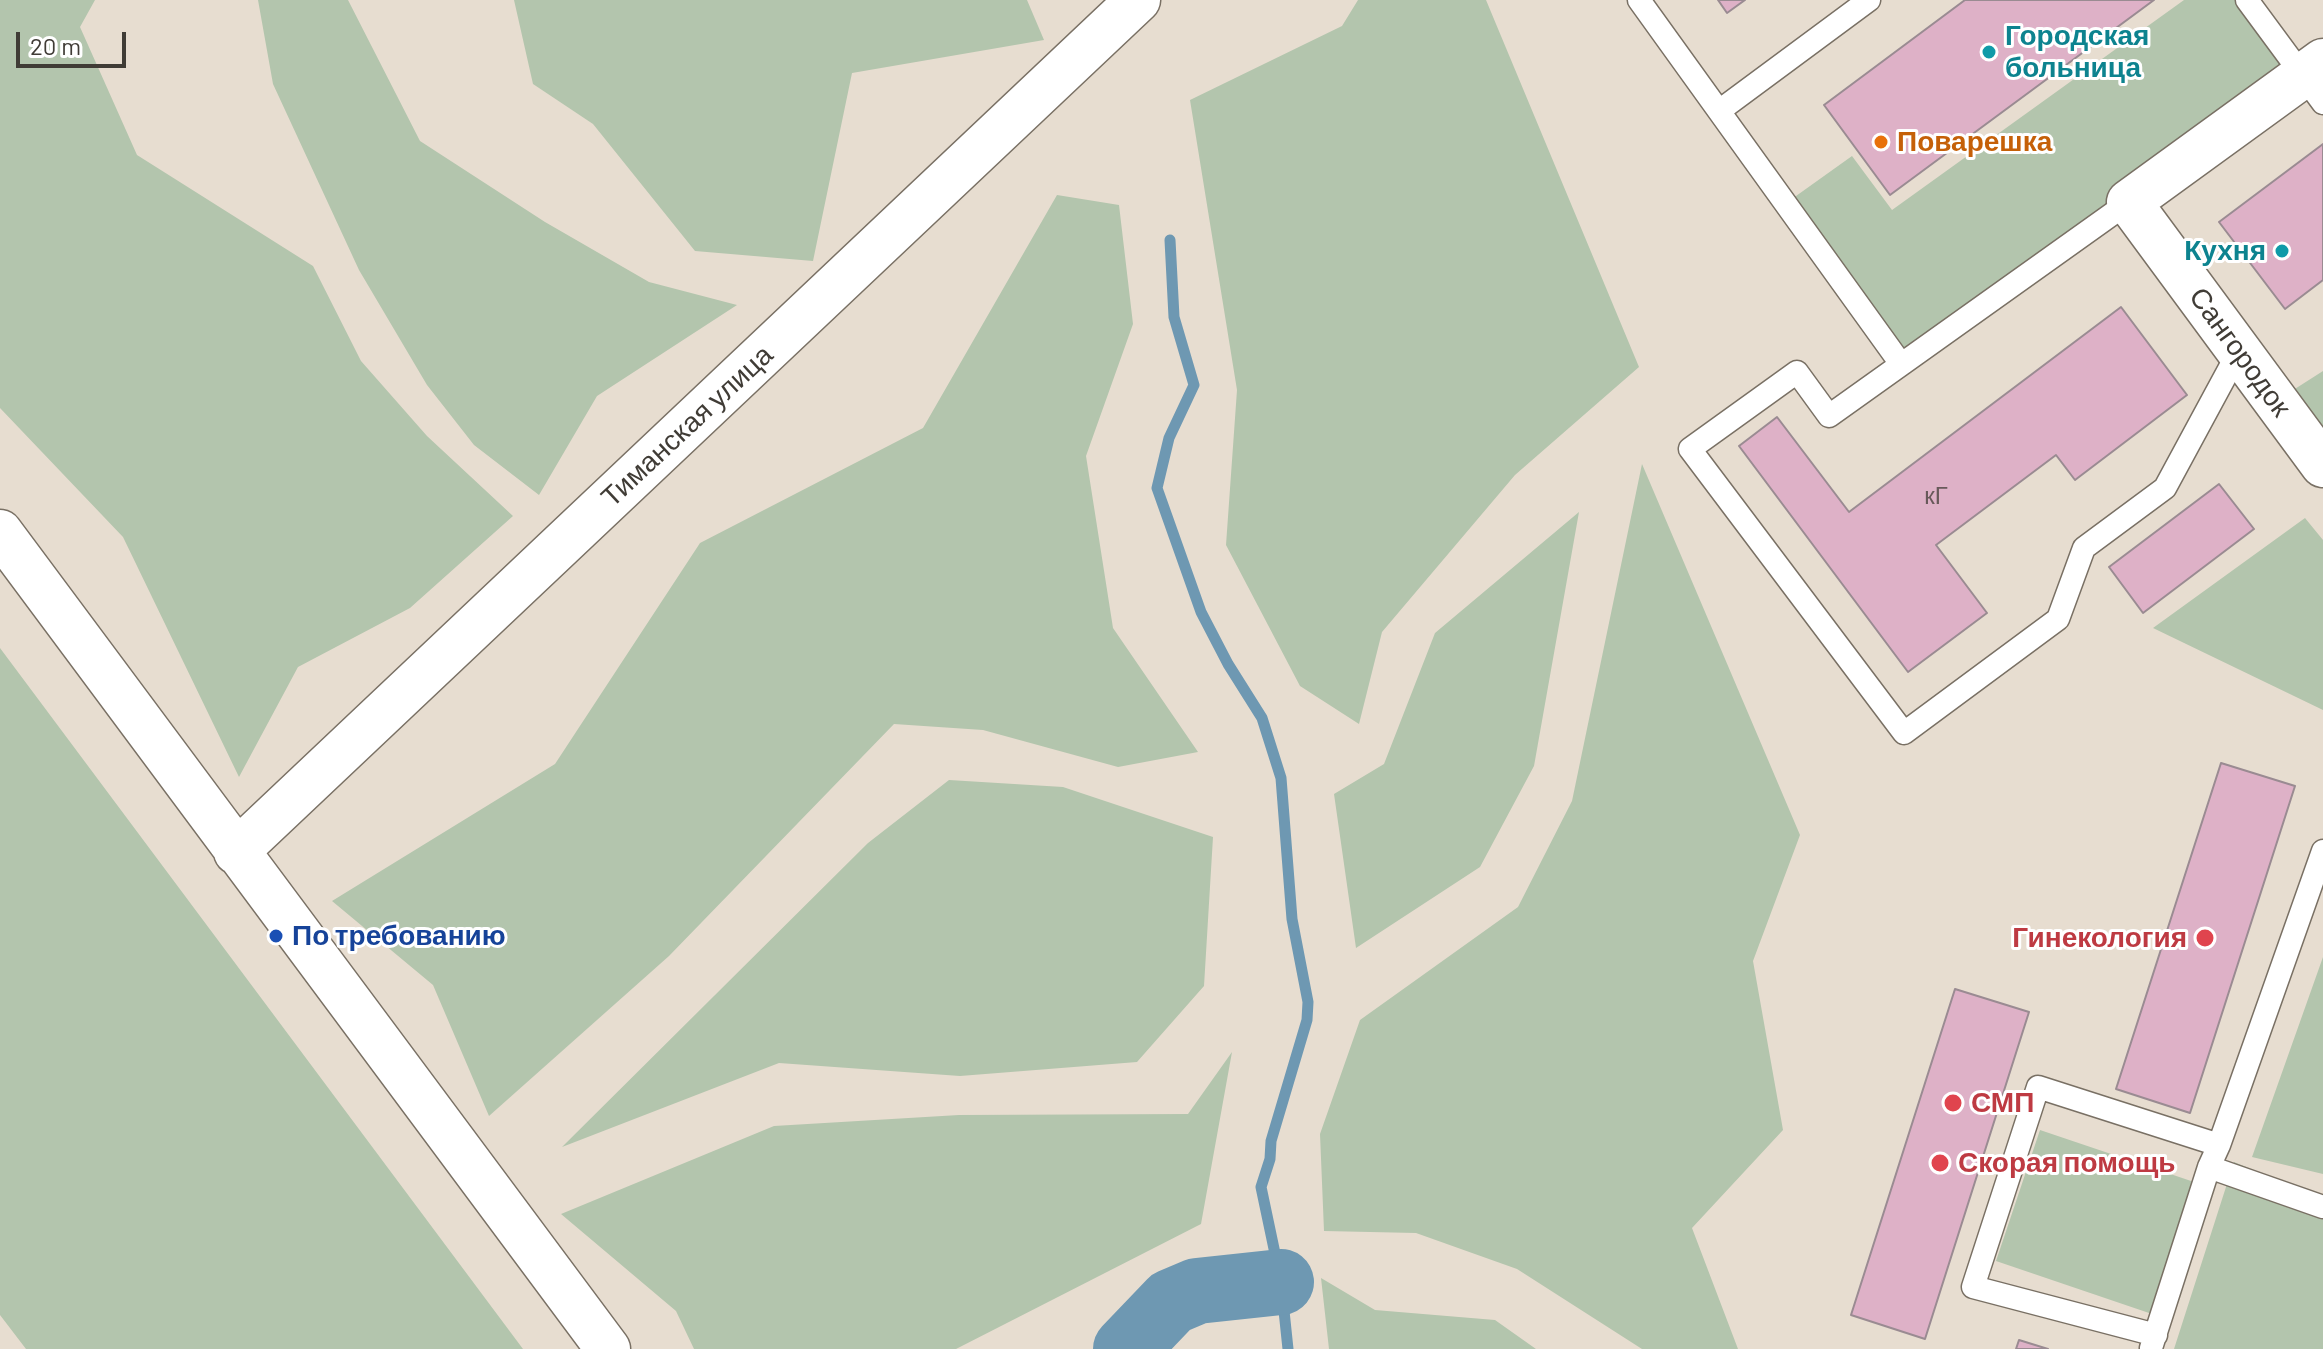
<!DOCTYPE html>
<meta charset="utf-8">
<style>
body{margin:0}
#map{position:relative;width:2323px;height:1349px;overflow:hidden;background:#e7ddd0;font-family:Barlow,sans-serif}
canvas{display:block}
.scale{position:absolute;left:16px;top:32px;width:110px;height:36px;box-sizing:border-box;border:4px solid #403c36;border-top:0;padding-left:10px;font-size:24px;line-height:28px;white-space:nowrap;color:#403c36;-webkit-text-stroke:6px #fff;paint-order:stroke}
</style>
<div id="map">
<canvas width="2323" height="1349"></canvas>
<div class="scale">20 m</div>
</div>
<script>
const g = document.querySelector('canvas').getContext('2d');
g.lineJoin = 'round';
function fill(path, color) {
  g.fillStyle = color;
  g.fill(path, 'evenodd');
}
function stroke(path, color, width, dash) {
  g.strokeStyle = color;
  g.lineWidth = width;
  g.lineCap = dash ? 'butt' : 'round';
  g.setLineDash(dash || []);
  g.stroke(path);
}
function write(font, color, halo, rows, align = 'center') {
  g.font = font + ' Barlow,sans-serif';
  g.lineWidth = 6;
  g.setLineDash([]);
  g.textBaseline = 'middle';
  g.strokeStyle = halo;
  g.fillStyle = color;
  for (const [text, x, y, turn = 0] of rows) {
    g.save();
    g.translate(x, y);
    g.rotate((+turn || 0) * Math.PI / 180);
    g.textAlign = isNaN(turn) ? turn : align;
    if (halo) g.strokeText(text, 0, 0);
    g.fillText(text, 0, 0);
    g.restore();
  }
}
const green = new Path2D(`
 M0 0H95L80 27 137 155 313 266 361 361 427 436 513 516 410 608 298 667 239 777 123 537 0 408Z
 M258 0H348L420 141 545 222 649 282 737 305 597 396 539 495 474 445 427 385 359 270 273 84Z
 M514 0H1027L1044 40 852 73 813 261 695 251 593 124 533 84Z
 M1358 0H1486L1639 367 1515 475 1382 632 1359 724 1300 686 1226 545 1237 390 1190 100 1342 26Z
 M2184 0H2246L2298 72 1901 356 1789 201 1852 156 1892 210Z
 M1057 195 1119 205 1133 324 1086 456 1113 628 1198 752 1118 767 983 730 894 724 669 956 489 1116 433 985 332 901 555 764 700 543 923 428Z
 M2323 371V465L2276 401Z
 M1642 464 1800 835 1753 961 1783 1130 1692 1228 1738 1349H1642L1517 1269 1416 1233 1324 1231 1320 1134 1360 1020 1518 907 1572 801Z
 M1579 512 1534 766 1480 867 1356 948 1334 794 1384 764 1435 633Z
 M2305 518 2323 540V710L2153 628Z
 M0 648 523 1349H26L0 1315Z
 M949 780 1063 787 1213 837 1204 986 1137 1062 960 1076 779 1063 562 1147 868 843Z
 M2323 957V1174L2252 1157Z
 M1232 1052 1201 1224 956 1349H694L676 1311 561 1214 774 1126 959 1115 1188 1114Z
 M2040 1130 2197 1183 2152 1314 1996 1261Z
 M2234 1162 2319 1197 2323 1201V1349H2174Z
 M1321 1278 1375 1310 1495 1320 1536 1349H1329Z`);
const stream = new Path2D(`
 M1170 240 1174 317 1194 385 1169 438 1157 488 1201 612 1228 664 1262 718 1281 778 1292 919 1308 1002 1307 1020 1271 1141 1270 1159 1261 1187 1281 1282 1288 1349`);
const river = new Path2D(`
 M1126 1349 1171 1302 1197 1291 1281 1282`);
const building = new Path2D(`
 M1718 0H1745L1727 13Z
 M1965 0H2154L1890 195 1824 105Z
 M2323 144V280L2285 309 2219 222Z
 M2121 307 2187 395 2075 480 2056 455 1936 545 1987 613 1908 672 1739 446 1777 417 1849 512Z
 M2219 484 2254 529 2143 613 2109 567Z
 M2221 763 2295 786 2190 1113 2116 1089Z
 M1955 989 2029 1012 1925 1339 1851 1315Z
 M2019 1340 2048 1349H2016Z`);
const lane = new Path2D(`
 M1639 0 1901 364
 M2247 0 2323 103
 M1719 111 1869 0
 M2129 202 1829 416 1797 372 1690 449 1904 733 2058 619 2084 548 2165 488 2239 351
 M2209 1167 2323 1207
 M2156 1335 1973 1287 2038 1087 2219 1145
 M2151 1348 2209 1167 2219 1145 2323 851`);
const street = new Path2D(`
 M2323 61 2129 202 2323 465`);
const secondary = new Path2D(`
 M0 532 608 1349
 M236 852 1138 0`);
const markers = [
 [1989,52,8,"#0f9aa8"],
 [1881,142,8,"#e8710a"],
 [2282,251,8,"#0f9aa8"],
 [276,936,8,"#1a4fb4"],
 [2205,938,10,"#e0444e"],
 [1953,1103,10,"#e0444e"],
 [1940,1163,10,"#e0444e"]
];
const numberNames = [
 ["кГ",1936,496]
];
const cultureNames = [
 ["Городская",2005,36],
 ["больница",2005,68],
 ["Кухня",2266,251,"right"]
];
const foodNames = [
 ["Поварешка",1897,142]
];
const streetNames = [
 ["Сангородок",2240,352,54],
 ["Тиманская улица",687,426,-43]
];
const transitNames = [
 ["По требованию",292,936]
];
const healthNames = [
 ["Гинекология",2187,938,"right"],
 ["СМП",1971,1103],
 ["Скорая помощь",1958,1163]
];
fill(green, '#b3c5ad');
stroke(stream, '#6e98b2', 11);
stroke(river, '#6e98b2', 66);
fill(building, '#deb1c7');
stroke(building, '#9a8b92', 2);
stroke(lane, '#797064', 25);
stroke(street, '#797064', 47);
stroke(secondary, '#797064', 47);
stroke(lane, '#fff', 22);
stroke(street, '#fff', 44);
stroke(secondary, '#fff', 44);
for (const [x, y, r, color] of markers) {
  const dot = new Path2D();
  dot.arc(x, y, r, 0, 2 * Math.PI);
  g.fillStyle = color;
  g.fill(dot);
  stroke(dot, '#fff', 3);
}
write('24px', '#68595a', null, numberNames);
write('bold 28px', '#0d838f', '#fff', cultureNames, 'left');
write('bold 28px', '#c56008', '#fff', foodNames, 'left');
write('28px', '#403c36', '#fff', streetNames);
write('bold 28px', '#164399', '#fff', transitNames, 'left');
write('bold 28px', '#be3a42', '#fff', healthNames, 'left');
</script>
